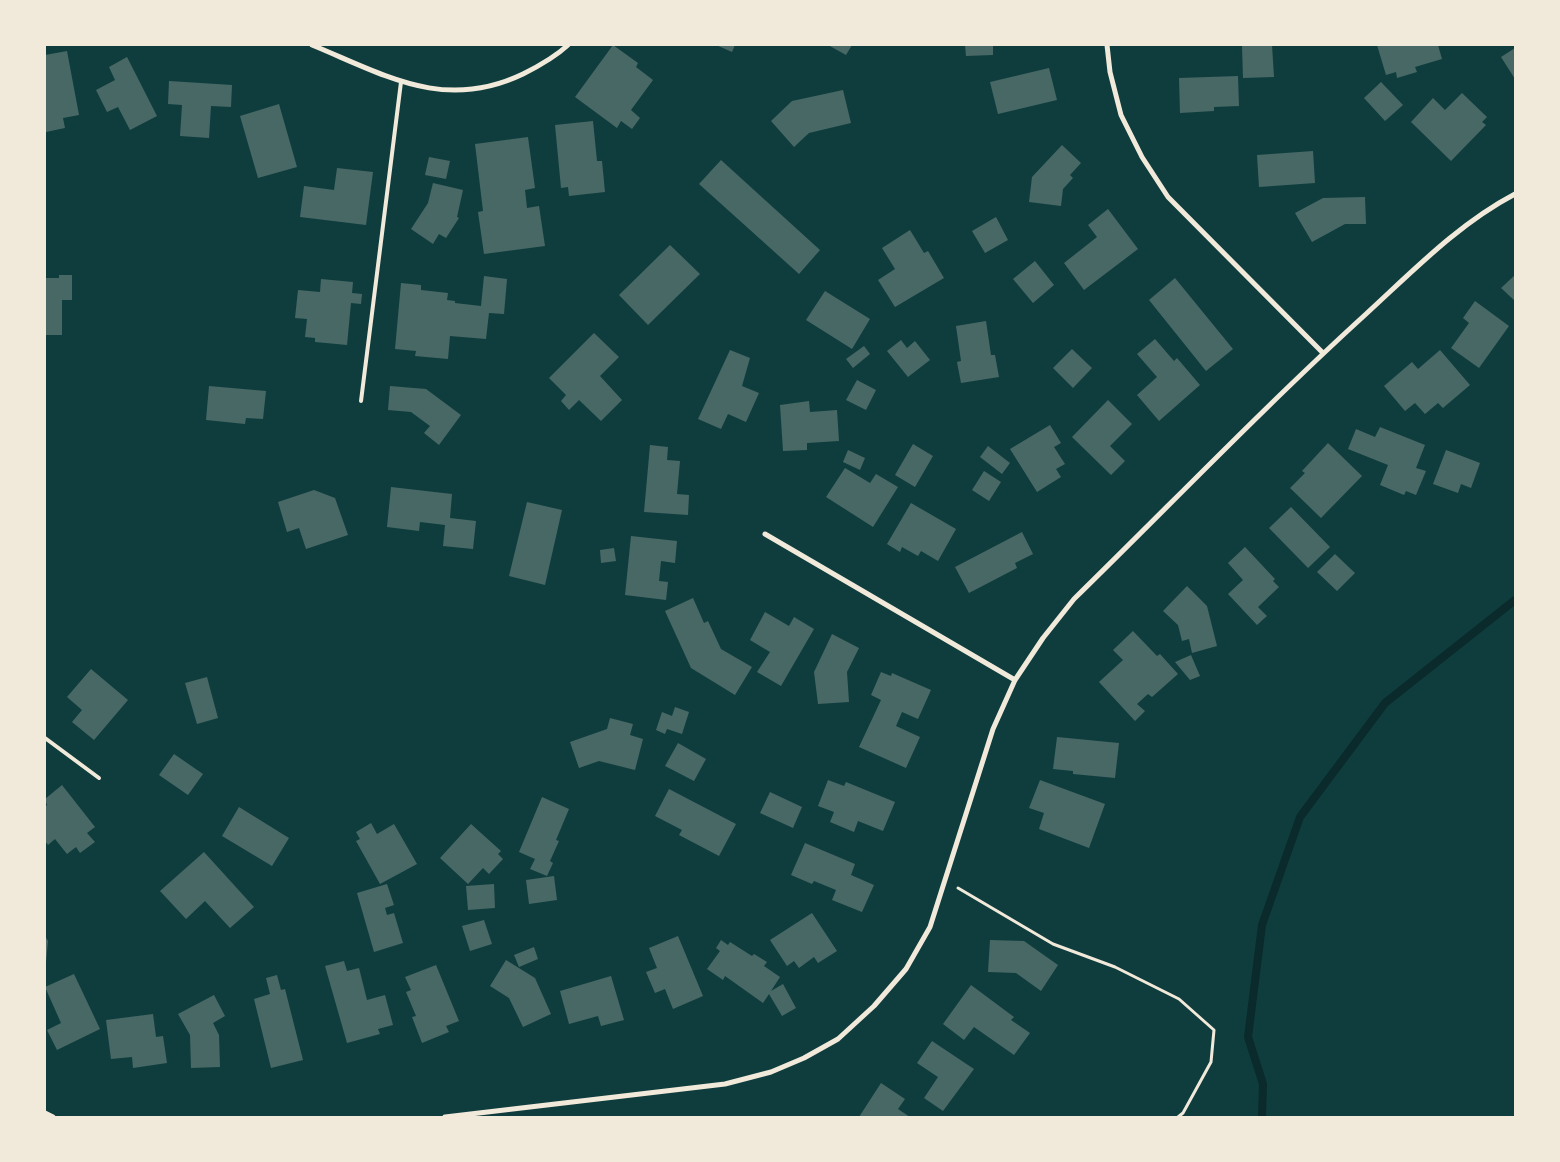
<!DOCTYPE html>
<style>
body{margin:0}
#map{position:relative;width:1560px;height:1162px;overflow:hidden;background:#0f3d3e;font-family:Bitter,serif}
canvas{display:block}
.frame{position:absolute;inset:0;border:46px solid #f1e9da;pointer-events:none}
</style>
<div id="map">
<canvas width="1560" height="1162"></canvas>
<div class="frame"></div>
</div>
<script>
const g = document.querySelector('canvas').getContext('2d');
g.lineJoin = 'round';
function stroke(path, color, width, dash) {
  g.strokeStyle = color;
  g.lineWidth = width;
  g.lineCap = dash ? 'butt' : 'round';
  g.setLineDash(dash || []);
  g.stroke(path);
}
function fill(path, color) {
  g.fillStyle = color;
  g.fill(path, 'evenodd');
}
const stream = new Path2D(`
 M1262 1117 1263 1084 1248 1037 1262 925 1300 817 1385 703 1515 600`);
const building = new Path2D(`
 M613 45 638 63 636 67 653 80 631 110 640 118 632 129 621 121 617 128 575 97Z
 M716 45H735L732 52Z
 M828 45H852L846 55Z
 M965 45H993V55L966 56Z
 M1272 45 1274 77 1243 78 1242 46Z
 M1377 45H1438L1442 59 1415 67 1417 72 1397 78 1396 72 1386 75Z
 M1515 48V79L1501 57Z
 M67 51 79 115 63 118 65 128 46 132 45 55Z
 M127 57 157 116 130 130 118 107 107 112 96 90 115 80 109 67Z
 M1049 68 1057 100 998 114 990 82Z
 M1238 76 1239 106 1214 107V111L1180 113 1179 78Z
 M169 81 232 85 231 107 211 106 209 138 180 136 182 105 168 104Z
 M1381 82 1403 105 1385 121 1364 98Z
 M843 90 851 123 809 133 794 147 771 121 792 101Z
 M1462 93 1487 117 1482 122 1486 125 1451 161 1411 122 1433 98 1445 110Z
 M279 104 297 167 258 178 240 116Z
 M593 121 597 161H602L605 192 569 196 568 187 561 188 555 125Z
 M528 137 535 188 525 190 527 208 539 206 545 246 484 254 478 212 483 211 475 144Z
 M1062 145 1081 163 1070 175 1073 178 1063 189 1061 206 1029 202 1032 177Z
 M1313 151 1315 183 1259 187 1257 155Z
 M429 157 450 161 446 179 425 175Z
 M721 160 820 250 799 274 699 184Z
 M337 168 373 172 366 225 300 217 304 186 334 190Z
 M433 183 463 190 457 217 459 218 446 238 439 234 433 244 411 229 428 203Z
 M1365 197 1366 224H1345L1312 242 1295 213 1323 198Z
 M1108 209 1138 249 1084 290 1064 263 1097 237 1088 225Z
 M996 217 1008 240 985 253 972 231Z
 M910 230 924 253 928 251 944 278 895 307 878 280 895 269 882 248Z
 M670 245 700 274 648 325 619 295Z
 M1035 261 1054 285 1033 303 1013 279Z
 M59 275H72V300H62V335H45V278H59Z
 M1515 275V301L1501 288Z
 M484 276 507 279 504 314 489 313 486 339 450 336 448 359 415 356 416 351 395 349 401 283 421 285V290L448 293 447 300 455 301V303L481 306Z
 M1175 278 1233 349 1206 371 1149 300Z
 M321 279 353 282 352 293 362 294 361 304 351 303 347 345 315 342V338L305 337 307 319 295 318 298 290 320 292Z
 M825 291 870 319 852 349 806 320Z
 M1475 301 1509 326 1479 368 1451 348 1469 323 1463 318Z
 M986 321 991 355H995L999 377 961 383 957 362 961 361 956 326Z
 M594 333 619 357 600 376 622 400 601 421 579 400 569 410 561 401 566 395 549 378Z
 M1155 339 1174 361 1177 358 1200 385 1159 421 1137 395 1157 377 1137 354Z
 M901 340 907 348 915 341 930 360 908 377 887 351Z
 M864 346 870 354 853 368 846 359Z
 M1072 349 1092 368 1073 388 1053 368Z
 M730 350 750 358 742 386 759 393 746 422 728 414 721 429 698 419Z
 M1440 350 1470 385 1443 408 1438 403 1425 414 1415 403 1405 411 1384 386 1412 362 1418 369Z
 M857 380 876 390 866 410 846 400Z
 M209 386 266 391 263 419 246 418 245 424 206 420Z
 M390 386 426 389 461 415 439 445 424 433 430 426 411 412 388 410Z
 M1108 400 1132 424 1110 446 1125 461 1111 475 1072 437Z
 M809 401 810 412 837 410 839 441 807 443V450L783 451 780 405Z
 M1050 425 1061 443 1054 447 1065 464 1056 469 1061 477 1037 492 1010 449Z
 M1380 427 1425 445 1416 468 1426 471 1416 495 1406 491 1404 495 1380 485 1388 465 1348 449 1356 429 1375 437Z
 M1328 443 1362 476 1321 518 1290 488 1305 473 1302 471Z
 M913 444 933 456 915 487 895 475Z
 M650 445 668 447 667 460 680 461 677 494 689 495 688 515 644 512Z
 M988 446 1010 463 1002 474 980 457Z
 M848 450 865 458 860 470 843 462Z
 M1446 450 1480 463 1471 488 1461 484 1458 493 1433 484Z
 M845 468 870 483 876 474 898 487 873 527 826 497Z
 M984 471 1001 482 989 501 972 490Z
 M391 487 452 494 450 518 476 521 473 549 443 546 445 525 420 522 419 531 387 527Z
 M314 490 335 498 348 535 306 549 299 528 287 532 278 502Z
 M527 502 562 510 545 585 509 576Z
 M911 503 956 529 938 561 921 551 918 556 902 547 900 552 887 544Z
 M1291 507 1330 547 1308 568 1269 528Z
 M1022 532 1033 554 1015 563 1017 568 969 593 955 567Z
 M631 536 677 541 675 563 661 561 659 581 668 582 666 600 625 595Z
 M1245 547 1275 579 1273 581 1279 587 1258 607 1267 616 1257 625 1228 594 1243 580 1228 563Z
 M614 548 616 561 601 563 600 550Z
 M1335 554 1355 573 1337 591 1317 572Z
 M1187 586 1207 606 1217 646 1192 653 1189 639 1182 641 1178 625 1163 611Z
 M693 598 704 623 708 621 721 649 752 667 735 695 691 668 665 611Z
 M765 612 789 626 794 617 814 629 781 686 757 672 770 652 750 640Z
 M1133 631 1157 656 1160 654 1178 674 1152 697 1148 694 1137 704 1145 711 1135 721 1099 682 1123 660 1113 650Z
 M832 634 859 648 847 672 849 702 818 704 814 672Z
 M1191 655 1200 676 1190 680 1175 662Z
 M91 669 128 700 94 740 72 722 82 710 67 697Z
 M881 672 891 676 892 673 931 690 918 719 902 712 896 726 920 737 906 768 859 747 881 700 871 695Z
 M207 677 218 718 197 724 185 683Z
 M675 707 689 712 682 734 667 729 665 734 656 730 662 712 672 716Z
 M610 718 633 724 630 735 643 739 635 770 599 761 579 768 570 742 607 729Z
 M1057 737 1119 743 1115 778 1073 774V771L1053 769Z
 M678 743 706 759 694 781 665 766Z
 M174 754 203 774 188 795 159 775Z
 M828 780 844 786 846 782 895 802 883 831 858 821 854 832 830 822 834 812 818 806Z
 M1040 780 1105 804 1089 848 1039 829 1044 813 1029 808Z
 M62 785 95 827 87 833 95 842 80 853 76 847 67 854 55 839 48 845 45 841V807L47 805 45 799Z
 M669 789 736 824 719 856 679 835 682 830 655 816Z
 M770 792 802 807 793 828 760 813Z
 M542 797 569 809 556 840 559 841 550 861 553 863 547 876 530 869 535 859 519 852Z
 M239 807 289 838 272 866 222 836Z
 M371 823 377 834 394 824 417 864 380 884 356 841 360 839 356 832Z
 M471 824 501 851 498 854 503 859 489 874 483 868 468 884 440 858Z
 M805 843 855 864 851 875 874 885 862 912 832 900 836 890 814 881 812 884 791 875Z
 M204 852 254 907 230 928 205 901 186 919 160 891Z
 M554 876 557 900 529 904 526 880Z
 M387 884 394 905 385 908 387 915 394 913 403 943 374 952 357 893Z
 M494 884 495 908 468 910 466 886Z
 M812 913 837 951 818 963 814 957 799 968 794 961 787 966 770 940Z
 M484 920 492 944 470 951 462 926Z
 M45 936 48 941 46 962H45Z
 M678 936 703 996 673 1009 665 989 655 993 646 972 657 968 649 948Z
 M721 940 728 945 730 942 752 956 754 954 767 962 764 966 780 977 771 991 783 984 796 1008 782 1016 769 994 763 1003 725 976 723 980 707 969 720 951 716 948Z
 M990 940 1024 941 1058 965 1041 991 1016 973 988 972Z
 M534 947 538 959 519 967 514 955Z
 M506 960 535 978 551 1014 523 1027 509 998 490 986Z
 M344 961 347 971 359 968 367 1000 385 995 393 1025 378 1029 380 1034 347 1043 325 966Z
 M436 965 459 1021 446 1026 449 1032 422 1043 412 1017 416 1016 406 992 411 990 405 977Z
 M74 974 100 1029 57 1050 47 1030 61 1023 45 987Z
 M277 975 281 990 285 989 303 1060 271 1068 254 999 270 994 266 978Z
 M611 976 624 1020 601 1026 598 1016 569 1024 560 991Z
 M971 985 1014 1017 1011 1020 1030 1033 1014 1055 974 1027 964 1040 943 1024Z
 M214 995 225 1016 213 1023 219 1035 220 1067 191 1068 190 1035 178 1014Z
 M153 1014 156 1037 163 1036 167 1063 133 1068 132 1057 111 1059 106 1020Z
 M932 1041 974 1069 943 1111 924 1098 938 1077 917 1063Z
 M881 1083 905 1099 898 1109 910 1117H859Z`);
const path = new Path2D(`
 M958 888 1053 944 1115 967 1179 999 1214 1030 1211 1062 1183 1113 1178 1117`);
const service = new Path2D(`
 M361 401 401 82
 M45 738 99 778`);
const minor = new Path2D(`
 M312 45C385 75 444 112 523 74 539 66 554 58 568 45
 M1107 45 1110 72 1121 115 1142 157 1168 197 1323 353
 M765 534 1015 680
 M45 1113 53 1117
 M445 1117 725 1084 771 1072 804 1058 838 1039 874 1006 906 969 930 927 993 729 1015 680 1043 638 1074 599C1171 504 1265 406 1366 314 1413 271 1458 224 1515 194`);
stroke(stream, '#0a2a2b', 8);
fill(building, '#486865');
stroke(path, '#f1e9da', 3);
stroke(service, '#f1e9da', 4);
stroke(minor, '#f1e9da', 5);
</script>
